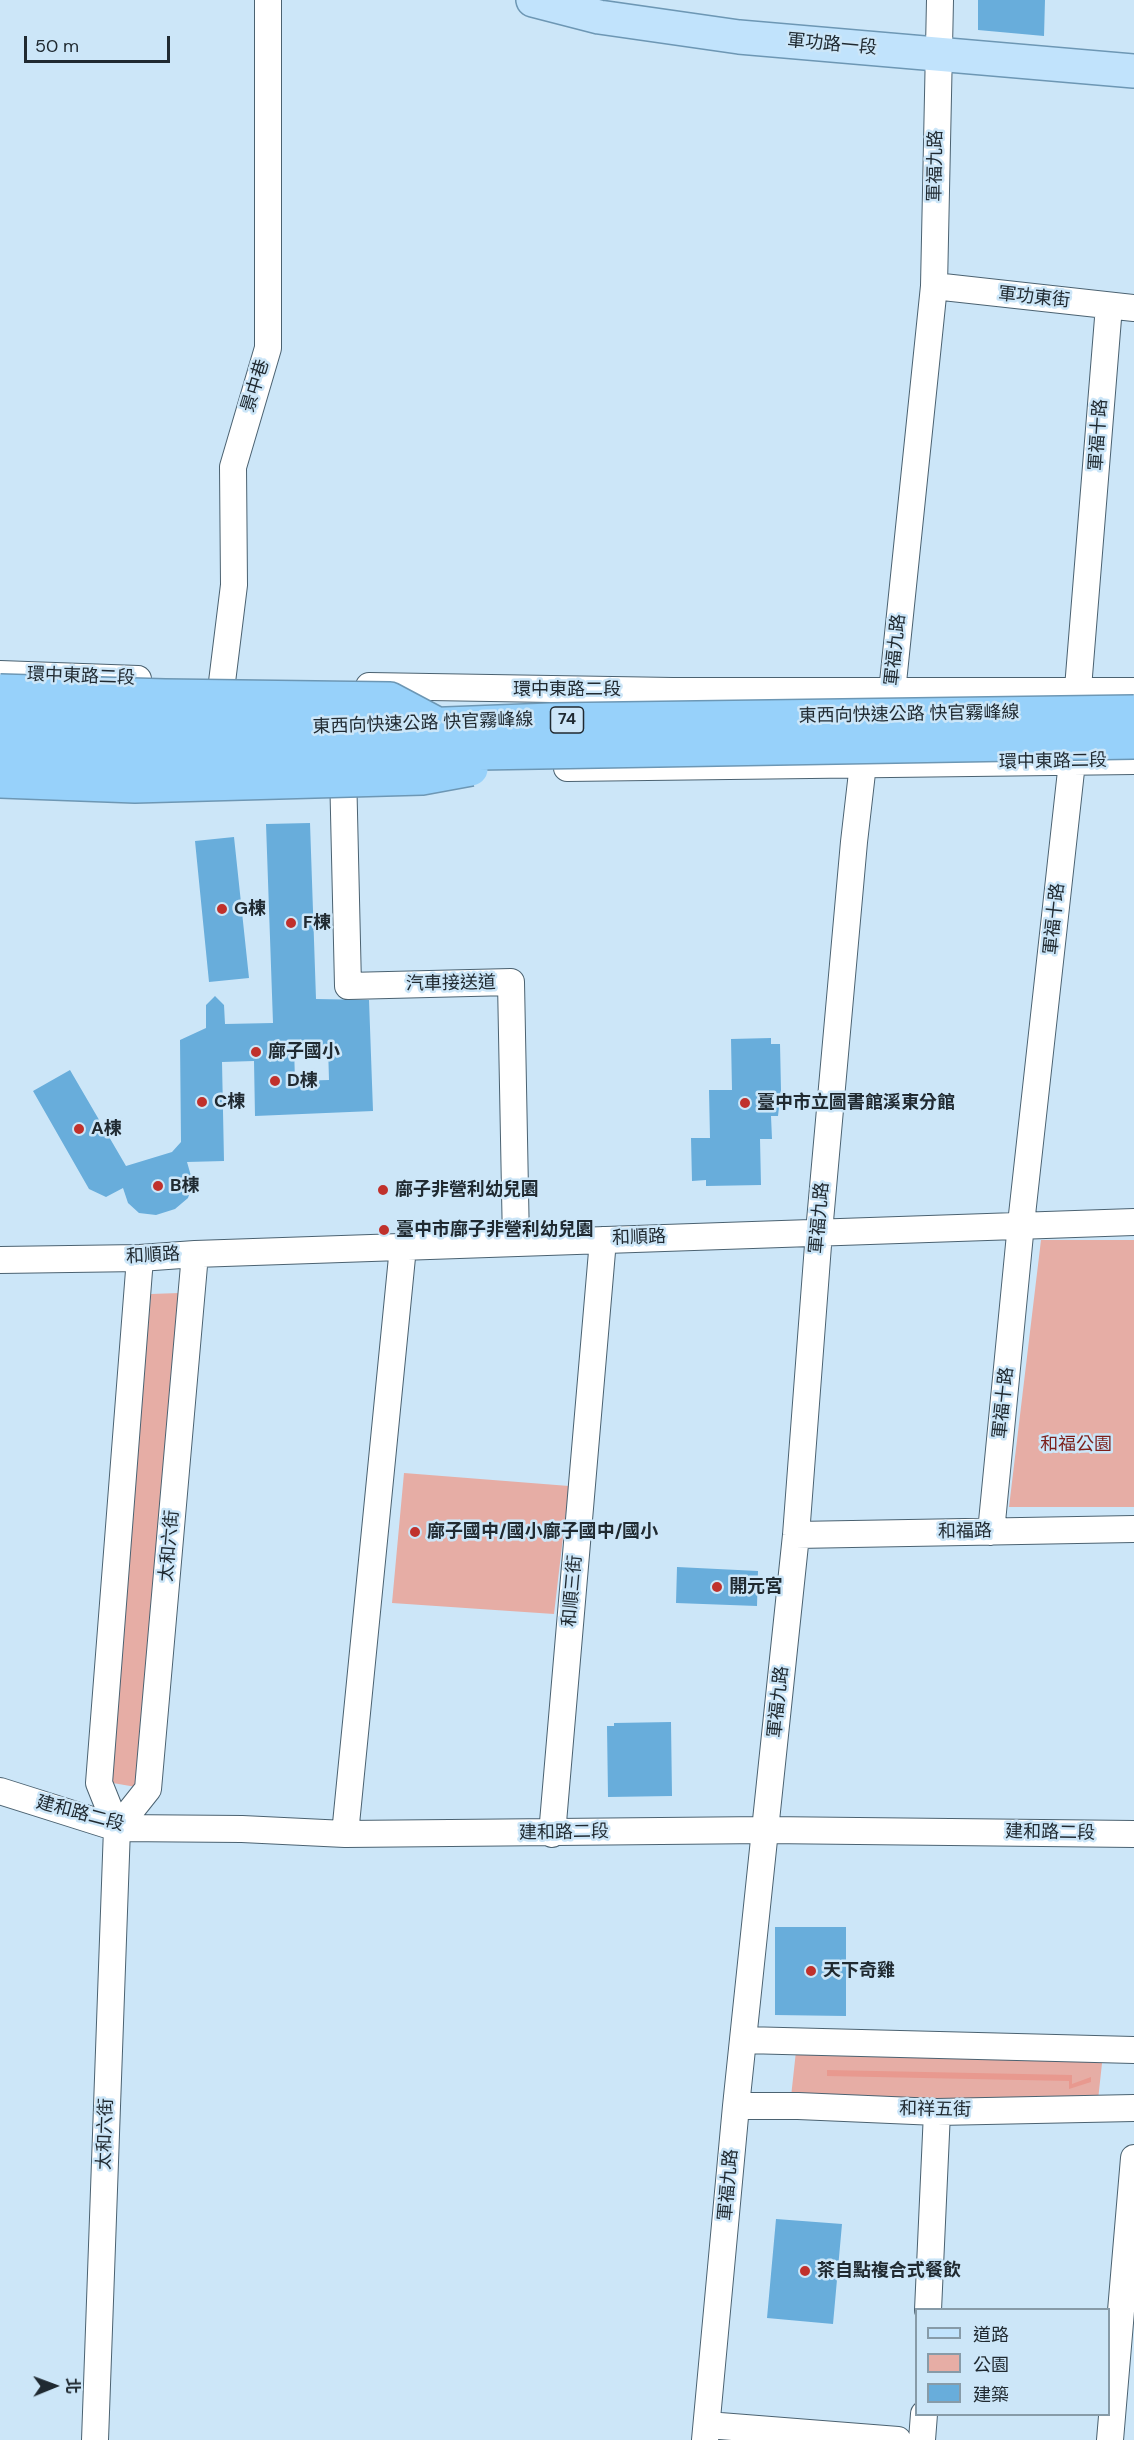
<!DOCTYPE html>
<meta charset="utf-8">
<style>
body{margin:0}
#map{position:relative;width:1134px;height:2440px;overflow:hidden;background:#cce6f8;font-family:"DM Sans","Noto Sans TC",sans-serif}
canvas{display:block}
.legend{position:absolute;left:915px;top:2308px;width:195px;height:108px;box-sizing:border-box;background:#cce6f8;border:2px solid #879ba8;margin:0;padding:8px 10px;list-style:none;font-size:18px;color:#202a31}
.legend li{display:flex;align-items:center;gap:12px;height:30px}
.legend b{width:30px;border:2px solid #879ba8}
.north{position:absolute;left:24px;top:2356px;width:60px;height:60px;-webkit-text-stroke:4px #cce6f8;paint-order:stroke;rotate:89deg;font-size:16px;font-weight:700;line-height:24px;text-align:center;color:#202a31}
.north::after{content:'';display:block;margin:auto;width:21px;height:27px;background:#202a31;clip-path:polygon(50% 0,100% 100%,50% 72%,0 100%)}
.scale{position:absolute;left:24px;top:36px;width:146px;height:27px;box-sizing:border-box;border:3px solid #202a31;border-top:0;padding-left:8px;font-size:18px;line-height:21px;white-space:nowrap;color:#202a31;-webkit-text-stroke:4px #cce6f8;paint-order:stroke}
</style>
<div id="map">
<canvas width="1134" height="2440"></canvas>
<ul class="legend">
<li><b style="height:8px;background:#c1e3fc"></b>道路</li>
<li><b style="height:16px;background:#e6ada5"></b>公園</li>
<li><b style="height:16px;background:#68addb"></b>建築</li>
</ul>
<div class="north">北</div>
<div class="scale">50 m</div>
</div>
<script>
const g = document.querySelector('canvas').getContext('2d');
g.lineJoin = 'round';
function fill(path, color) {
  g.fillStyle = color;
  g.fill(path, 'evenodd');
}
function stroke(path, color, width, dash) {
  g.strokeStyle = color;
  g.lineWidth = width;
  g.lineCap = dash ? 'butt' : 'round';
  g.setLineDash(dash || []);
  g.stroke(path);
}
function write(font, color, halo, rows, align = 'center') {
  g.font = font + ' "DM Sans","Noto Sans TC",sans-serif';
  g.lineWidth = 5;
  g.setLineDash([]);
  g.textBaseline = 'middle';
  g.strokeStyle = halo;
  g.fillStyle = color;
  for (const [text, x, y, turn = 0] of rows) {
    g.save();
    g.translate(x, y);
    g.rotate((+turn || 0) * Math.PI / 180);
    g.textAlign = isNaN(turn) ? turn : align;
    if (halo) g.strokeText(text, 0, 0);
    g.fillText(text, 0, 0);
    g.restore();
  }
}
const green = new Path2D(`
 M1041 1240H1134V1507H1009Z
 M179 1293 178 1297 136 1787 107 1782 151 1294Z
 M404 1473 569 1486 554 1614 392 1603Z
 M796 2051 1103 2054 1098 2100 791 2097Z`);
const water = new Path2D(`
 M827 2070 1072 2075V2084L1091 2077V2082L1069 2089V2081L827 2076Z`);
const building = new Path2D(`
 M978 0H1045L1044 36 978 30Z
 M310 823 316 999 369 1000 373 1111 255 1116 254 1061 222 1062 224 1161 187 1162 193 1183 188 1198 175 1209 156 1215 139 1213 128 1203 123 1188 106 1197 89 1189 33 1091 70 1070 126 1166 172 1152 181 1142 180 1040 206 1028V1005L215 996 224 1005 225 1024 273 1023 266 824ZM328 1046 329 1080 295 1081 294 1047Z
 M234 837 249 978 209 982 195 841Z
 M771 1038V1044H780L781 1090 778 1116H771L772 1139H760L761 1185 706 1186V1180L692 1181 691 1138H710L709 1090H732L731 1039Z
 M677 1567 758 1571 757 1606 676 1603Z
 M671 1722 672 1796 608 1797 607 1726H614V1723Z
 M775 1927H846V2016L775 2015Z
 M776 2219 842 2224 833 2324 767 2318Z`);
const minor = new Path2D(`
 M934 286 1134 308
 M0 674 138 679
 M369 686 673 691H1134
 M221 714 222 682 234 585 233 467 268 348V0
 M567 768 1134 761
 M343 770 348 986 511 982 516 1243
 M0 1260 140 1258 195 1254 1134 1222
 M991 1532 1021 1224 1072 762 1109 306
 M796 1535 1134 1529
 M0 1791 117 1828 242 1829 345 1834 766 1830 1134 1834
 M117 1828 148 1789 195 1254
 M345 1834 403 1247
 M552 1834 603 1240
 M744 2040 1134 2050
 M736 2106H798L937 2112 1134 2108
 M928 2310 937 2112
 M707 2425 898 2440
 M95 2440 117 1828 99 1783 140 1258
 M705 2440 736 2106 796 1535 819 1232 854 842 863 764 892 692 934 286 940 0
 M922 2440 924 2414
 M1110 2440 1134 2158`);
const major = new Path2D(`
 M533 0 599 17 739 37 1134 71`);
const highwayBridge = new Path2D(`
 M0 691 165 696 390 699 437 724
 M0 723 256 728H342L551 720 1134 712
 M0 754 241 757 1134 742
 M0 781 135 786 422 778 471 769`);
const markers = [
 [222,909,6,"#c0312c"],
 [291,923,6,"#c0312c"],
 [256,1052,6,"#c0312c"],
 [275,1081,6,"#c0312c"],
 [202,1102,6,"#c0312c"],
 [745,1103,6,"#c0312c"],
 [79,1129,6,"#c0312c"],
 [158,1186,6,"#c0312c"],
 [383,1190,6,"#c0312c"],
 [384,1230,6,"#c0312c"],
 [415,1532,6,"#c0312c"],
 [717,1587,6,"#c0312c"],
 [811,1971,6,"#c0312c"],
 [805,2271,6,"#c0312c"]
];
const shields = [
 [567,720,33]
];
const shieldNames = [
 ["74",567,720]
];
const streetNames = [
 ["軍功路一段",832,45,5],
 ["軍福九路",936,166,-89],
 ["軍功東街",1034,298,6],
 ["景中巷",256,386,-73],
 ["軍福十路",1099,435,-86],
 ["軍福九路",896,650,-84],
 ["環中東路二段",81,677,2],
 ["環中東路二段",567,690],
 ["東西向快速公路 快官霧峰線",909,715,-1],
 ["東西向快速公路 快官霧峰線",423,724,-2],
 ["環中東路二段",1053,762,-1],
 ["軍福十路",1055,919,-84],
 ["汽車接送道",451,984,-1],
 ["軍福九路",820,1218,-85],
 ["和順路",639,1238,-2],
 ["和順路",153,1256,-3],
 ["軍福十路",1004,1403,-84],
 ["和福路",965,1532,-1],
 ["太和六街",170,1546,-85],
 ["和順三街",573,1591,-85],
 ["軍福九路",779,1702,-84],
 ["建和路二段",80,1814,15],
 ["建和路二段",564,1833,-1],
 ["建和路二段",1050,1833,1],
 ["和祥五街",935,2110,1],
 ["太和六街",106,2134,-88],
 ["軍福九路",729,2185,-85]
];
const poiNames = [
 ["G棟",234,909],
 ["F棟",303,923],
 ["廍子國小",268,1052],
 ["D棟",287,1081],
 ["C棟",214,1102],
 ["臺中市立圖書館溪東分館",757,1103],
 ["A棟",91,1129],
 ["B棟",170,1186],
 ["廍子非營利幼兒園",395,1190],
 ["臺中市廍子非營利幼兒園",396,1230],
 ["廍子國中/國小廍子國中/國小",427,1532],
 ["開元宮",729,1587],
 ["天下奇雞",823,1971],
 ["茶自點複合式餐飲",817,2271]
];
const parkNames = [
 ["和福公園",1076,1445]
];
fill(green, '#e6ada5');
fill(water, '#e8998f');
fill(building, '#68addb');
stroke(minor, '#4b6271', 28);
stroke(major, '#6d97b4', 36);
stroke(minor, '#fff', 26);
stroke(major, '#c1e3fc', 33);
stroke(highwayBridge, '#6d97b4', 36, []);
stroke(highwayBridge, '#97d1fa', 33);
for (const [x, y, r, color] of markers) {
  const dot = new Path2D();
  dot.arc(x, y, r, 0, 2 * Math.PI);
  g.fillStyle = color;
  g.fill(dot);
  stroke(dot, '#cce6f8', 2);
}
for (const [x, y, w] of shields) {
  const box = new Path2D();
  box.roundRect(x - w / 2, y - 13, w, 26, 4.5);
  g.fillStyle = '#cce6f8';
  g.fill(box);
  stroke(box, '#202a31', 1.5);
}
write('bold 16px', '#202a31', null, shieldNames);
write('18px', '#202a31', '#cce6f8', streetNames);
write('bold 18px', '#202a31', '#cce6f8', poiNames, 'left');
write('18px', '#7b1f1b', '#cce6f8', parkNames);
</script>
